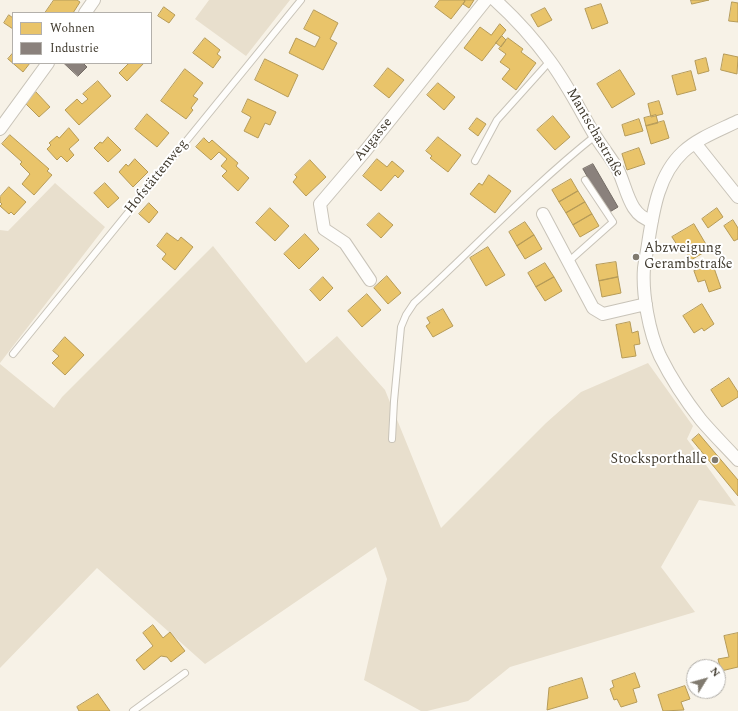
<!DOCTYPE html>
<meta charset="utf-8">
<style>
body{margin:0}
#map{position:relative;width:738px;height:711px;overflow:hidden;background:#f7f2e7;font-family:Spectral,serif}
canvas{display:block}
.legend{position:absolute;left:12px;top:12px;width:140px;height:52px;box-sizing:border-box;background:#fff;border:1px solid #b3b0ab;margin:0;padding:5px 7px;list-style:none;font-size:12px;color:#403a2e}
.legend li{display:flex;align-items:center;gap:8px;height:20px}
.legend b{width:20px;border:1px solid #b3b0ab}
.north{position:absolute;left:686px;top:659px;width:40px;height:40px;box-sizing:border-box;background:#fff;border:1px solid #b3b0ab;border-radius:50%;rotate:53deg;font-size:11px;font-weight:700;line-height:16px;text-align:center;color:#403a2e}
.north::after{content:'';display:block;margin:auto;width:14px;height:18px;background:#807a6f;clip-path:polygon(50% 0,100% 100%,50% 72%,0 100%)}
</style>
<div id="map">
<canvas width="738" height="711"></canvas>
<ul class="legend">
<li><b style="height:11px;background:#e9c46a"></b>Wohnen</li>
<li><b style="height:11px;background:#8a817c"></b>Industrie</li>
</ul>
<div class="north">N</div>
</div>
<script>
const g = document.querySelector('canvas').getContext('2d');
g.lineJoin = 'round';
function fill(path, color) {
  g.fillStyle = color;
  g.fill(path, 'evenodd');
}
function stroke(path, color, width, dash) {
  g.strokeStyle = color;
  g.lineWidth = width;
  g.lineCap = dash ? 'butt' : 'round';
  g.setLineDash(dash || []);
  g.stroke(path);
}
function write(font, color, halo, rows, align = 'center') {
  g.font = font + ' Spectral,serif';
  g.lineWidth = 4;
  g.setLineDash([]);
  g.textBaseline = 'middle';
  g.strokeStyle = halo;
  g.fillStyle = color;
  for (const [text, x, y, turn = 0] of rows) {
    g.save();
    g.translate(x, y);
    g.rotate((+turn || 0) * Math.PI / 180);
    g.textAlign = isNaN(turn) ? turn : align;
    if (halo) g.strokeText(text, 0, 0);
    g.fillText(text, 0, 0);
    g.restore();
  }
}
const green = new Path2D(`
 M209 0H290L246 56 195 19Z
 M55 183 105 227 0 363V230L8 231Z
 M213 246 306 363 337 336 385 390 441 528 546 423 581 392 648 363 693 426 687 439 736 506 699 500 661 567 695 612 510 667 468 701 427 711H421L364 680 387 579 376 547 205 664 97 568 0 668V364L54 408 62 397Z`);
const homes = new Path2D(`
 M54 0H77L80 2 73 13H45Z
 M440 0H464L465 1 451 19 435 7Z
 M464 0H474L469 8 463 4 465 1Z
 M691 0H709L692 4Z
 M732 2 738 3V22L729 21Z
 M601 4 608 23 592 29 585 9Z
 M164 7 175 15 169 23 158 16Z
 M545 8 552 20 538 27 531 15Z
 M314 10 338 23 330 39 337 43 323 70 289 53 296 38 315 47 320 37 304 29Z
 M9 15 13 18V29L4 23Z
 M500 24 506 30 482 61 464 48 480 27 491 35Z
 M502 36 506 40 501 47 496 43Z
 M205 38 220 50 217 54 221 57 213 68 193 53Z
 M508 38 523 49 521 52 536 63 516 90 502 79 510 69 500 62 506 54 499 49Z
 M13 53V63H30L23 72 8 59Z
 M724 54 738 57 737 74 721 70Z
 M706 58 709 71 698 74 695 61Z
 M265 59 298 75 288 97 255 80Z
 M126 63H144L127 81 119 73 128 64Z
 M388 68 404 80 389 98 374 86Z
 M185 69 203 83 193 96 198 99 191 108 193 110 186 119 161 101Z
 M620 70 635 94 612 108 597 84Z
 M691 71 696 90 677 95 672 76Z
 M98 81 111 96 79 125 65 110 77 99 82 104 88 99 83 94Z
 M438 83 455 97 444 110 427 95Z
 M36 92 50 107 39 117 25 103Z
 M248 99 276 112 270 125 265 123 258 138 244 131 251 117 242 112Z
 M659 101 663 114 651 117 648 104Z
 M147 114 169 133 157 147 135 129Z
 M656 115 658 123 646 126 644 118Z
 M553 116 570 137 555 150 537 130Z
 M477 118 486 124 478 136 469 129Z
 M639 119 643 131 625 136 622 125Z
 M664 121 669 138 651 144 646 126Z
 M69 128 79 140 69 149 74 155 67 162 61 156 57 160 47 149 51 145 49 143 57 136 59 138Z
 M10 135 49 169 47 171 52 175 34 195 22 184 30 174 20 164 22 162 2 144Z
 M108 137 121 150 108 162 94 148 100 142 102 143Z
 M438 137 461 155 448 172 430 158 432 156 426 151Z
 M204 138 209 143 212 140 238 163 236 166 249 178 238 191 222 176 227 171 221 166 227 159 219 152 211 160 196 147Z
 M639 148 645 164 627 170 622 154Z
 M135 159 148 172 133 187 119 172 126 164 128 166Z
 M377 159 387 167 392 161 404 171 398 178 395 175 381 191 363 176Z
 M310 160 326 177 306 196 293 182 297 177 295 175Z
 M489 175 511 191 495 213 470 194 479 183 482 185Z
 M571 179 578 191 559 202 552 190Z
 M105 183 119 198 108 208 94 193Z
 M9 187 26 202 14 215 11 212 9 214 0 206 2 204 0 202V197Z
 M578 191 585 202 566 213 559 202Z
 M585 202 592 214 573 225 566 213Z
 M149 203 158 212 149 223 139 214Z
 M270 208 289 226 275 241 256 223Z
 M717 208 723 217 708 228 702 219Z
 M379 213 393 225 381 238 367 225Z
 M592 214 599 226 580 237 573 225Z
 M733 220 738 228V239L734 241 724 226Z
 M525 222 534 235 517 246 509 232Z
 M694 224 707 246 702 250 703 253 691 260 685 249 681 251 672 237Z
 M167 233 178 241 181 237 193 247 175 270 162 259 166 254 157 246Z
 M305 234 319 249 299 269 284 254Z
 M534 235 542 249 525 259 517 246Z
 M488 247 505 275 486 286 470 258Z
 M616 262 618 277 599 281 596 265Z
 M545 263 554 277 536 287 528 273Z
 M713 265 721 288 709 292 705 280 698 282 694 271Z
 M387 276 401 293 388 304 374 288Z
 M323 277 333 288 320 301 310 290Z
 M554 277 562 291 545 301 536 287Z
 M618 277 621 293 602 297 599 281Z
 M367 294 381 310 362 327 348 311Z
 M702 304 714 324 704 331 702 328 694 333 683 316Z
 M443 309 453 326 433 337 426 326 430 323 427 318Z
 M630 322 632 333 638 331 640 344 634 345 636 356 622 358 616 325Z
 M65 337 84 355 65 375 52 363 59 356 53 351Z
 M729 378 738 392V397L722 407 711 390Z
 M699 434 738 480V496L692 440Z
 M153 625 163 638 170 632 185 651 171 662 167 657 161 656 144 670 136 660 153 646 143 633Z
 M738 633V667L721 671 718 659 729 657 724 636Z
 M635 673 640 687 633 689 637 702 621 707 617 699 614 700 610 689 614 687 612 681Z
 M582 678 588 698 547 710 549 688Z
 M685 686 690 699 681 702 684 710 663 711 658 695Z
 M98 694 110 711H79L77 707Z`);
const industry = new Path2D(`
 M64 63H83L87 67 78 76Z
 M593 164 618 207 608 213 583 169Z`);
const service = new Path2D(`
 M475 161 497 120 550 61
 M568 262 613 222 585 180
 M13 354 301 0
 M392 439 394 401 401 327 406 315 414 303C474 248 531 187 595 136
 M133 711 185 673`);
const minor = new Path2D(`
 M495 0C515 18 534 39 550 61 567 84 580 110 594 134 602 147 611 158 618 170 627 188 629 216 652 221
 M85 13 94 0
 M738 121C720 130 698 138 683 152 658 175 653 212 648 244 647 252 645 260 644 268 642 294 649 332 660 356 671 378 686 401 701 420 713 434 726 447 738 460
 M0 129 48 63
 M695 143 738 197
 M543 214 593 308 603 314 646 304
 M370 280 345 243 324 229 320 204 366 150 486 0`);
const markers = [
 [636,257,4,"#807a6f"],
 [715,460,4,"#807a6f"]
];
const streetNames = [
 ["Mantschastraße",594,133,60],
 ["Augasse",374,140,-51],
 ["Hofstättenweg",157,177,-51]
];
const poiNames = [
 ["Abzweigung",644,249],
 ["Gerambstraße",644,265],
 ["Stocksporthalle",707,460,"right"]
];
fill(green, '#e8dfcd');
fill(homes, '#e9c46a');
stroke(homes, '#b69b58', 1);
fill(industry, '#8a817c');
stroke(industry, '#746c65', 1);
stroke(service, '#c8c3b8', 8);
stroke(minor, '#c8c3b8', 14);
stroke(service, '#fefdfb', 6);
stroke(minor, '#fefdfb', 12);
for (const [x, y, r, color] of markers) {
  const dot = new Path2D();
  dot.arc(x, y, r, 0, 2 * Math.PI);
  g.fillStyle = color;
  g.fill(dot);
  stroke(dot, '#fff', 1.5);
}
write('14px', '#403a2e', '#fff', streetNames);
write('14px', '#403a2e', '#fff', poiNames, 'left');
</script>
